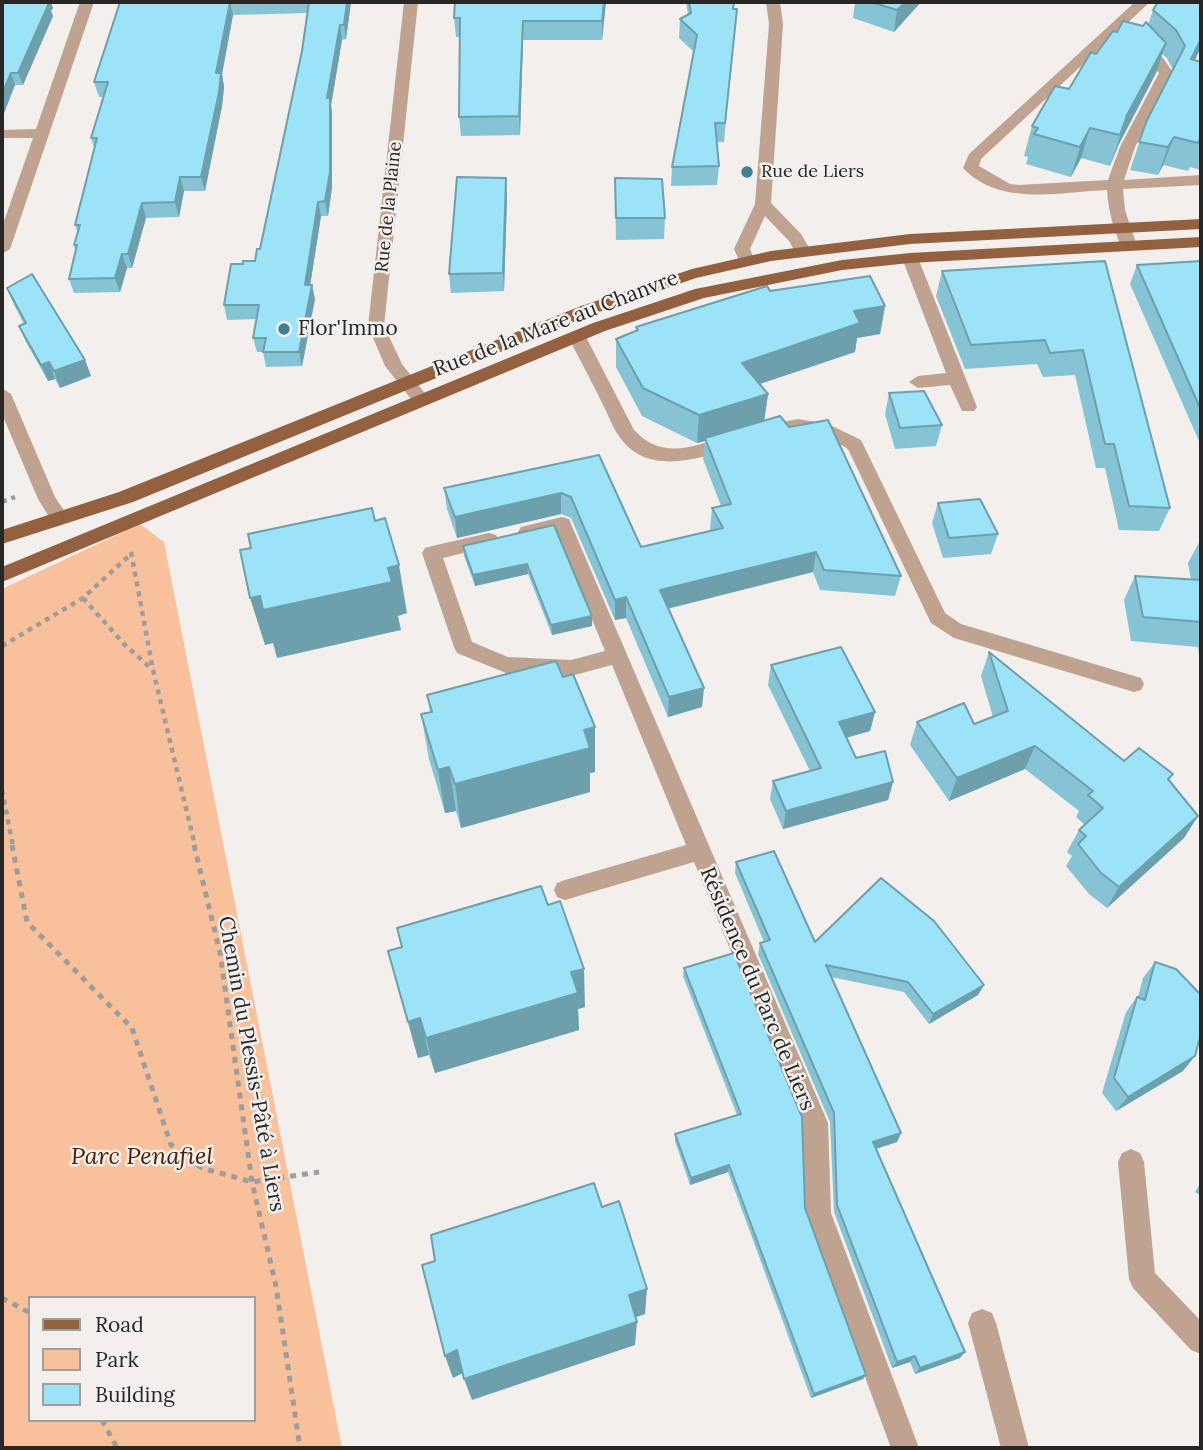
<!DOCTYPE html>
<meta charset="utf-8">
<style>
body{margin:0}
#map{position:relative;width:1203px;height:1450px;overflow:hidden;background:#f2efed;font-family:Lora,serif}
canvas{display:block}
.frame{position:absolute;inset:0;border:4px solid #282726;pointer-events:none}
.legend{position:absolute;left:28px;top:1296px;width:228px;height:126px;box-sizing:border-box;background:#f2efed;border:2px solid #a19f9d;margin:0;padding:9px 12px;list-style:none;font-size:21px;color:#282726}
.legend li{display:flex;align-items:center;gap:14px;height:35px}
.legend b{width:35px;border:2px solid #a19f9d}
</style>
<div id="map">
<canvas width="1203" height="1450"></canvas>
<div class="frame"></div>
<ul class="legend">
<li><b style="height:9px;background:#936040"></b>Road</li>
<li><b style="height:19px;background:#f9c09c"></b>Park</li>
<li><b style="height:19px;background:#9ce3f7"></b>Building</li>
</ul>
</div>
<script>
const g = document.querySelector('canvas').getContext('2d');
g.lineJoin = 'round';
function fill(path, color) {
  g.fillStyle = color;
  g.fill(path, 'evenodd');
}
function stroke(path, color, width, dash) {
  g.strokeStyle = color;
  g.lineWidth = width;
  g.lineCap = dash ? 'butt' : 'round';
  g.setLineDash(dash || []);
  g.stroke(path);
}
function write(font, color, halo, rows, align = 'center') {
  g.font = font + ' Lora,serif';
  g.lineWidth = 5;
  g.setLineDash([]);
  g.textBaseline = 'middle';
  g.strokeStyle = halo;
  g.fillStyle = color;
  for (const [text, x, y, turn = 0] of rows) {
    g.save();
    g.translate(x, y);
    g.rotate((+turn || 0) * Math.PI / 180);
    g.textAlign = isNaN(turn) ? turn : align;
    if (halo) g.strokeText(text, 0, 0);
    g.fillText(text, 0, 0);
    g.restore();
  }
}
const green = new Path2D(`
 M140 524 164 542 342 1448H2V589ZM30 1298H254V1420H30Z`);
const pathFar1 = new Path2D(`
 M2 502 15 497
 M131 552 153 670 195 846
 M83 598 125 645 153 670
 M2 646 83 598 131 554
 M2 790 13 846`);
const path = new Path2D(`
 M12 845 27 922 132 1028 171 1145 202 1168 252 1182 319 1172
 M194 845 220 953 252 1182 276 1286 300 1448
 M2 1298 30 1313
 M102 1420 117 1448`);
const minor = new Path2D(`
 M80 2H94L10 249 2 254V227L33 138H2V130L36 129Z
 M404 2H418L384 326 402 364 430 400 421 406 415 404 385 366 368 326Z
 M766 2H780L783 24 771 203 801 234 811 251 809 255H797L789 241 765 216 750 249 755 261 747 266 741 265 734 249 755 204 769 24Z
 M1135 2H1150L981 159 979 166 1010 184 1018 185 1108 180 1120 147 1159 73 1133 44 1140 40C1154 44 1166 61 1173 73L1135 147 1124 180 1201 175V185L1123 189 1125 210 1137 246 1129 251 1123 250C1114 232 1108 210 1107 190 1061 192 999 207 963 168L969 154Z
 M910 253 918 258 977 407 974 411H962L950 385 918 388 909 382 918 376 946 373 902 258Z
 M577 331 586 337 634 430C664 462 695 445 730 435L736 436 739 441 736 446C700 459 649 476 621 439 613 429 609 416 603 405 592 382 580 360 568 337Z
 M2 388 11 394 55 497 69 518 67 523H53L38 499 2 414Z
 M798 419 828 424 861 440 945 613 961 624 1141 678 1144 684 1141 690 1134 692 954 638 931 623 848 449C828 436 807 429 783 432 773 433 764 438 755 435L752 431 755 427Z
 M562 517 569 519 571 524 828 1123 831 1213 919 1448H891L805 1213 802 1123 694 862 565 900 557 897 554 890 557 883 565 880 686 845 612 665 571 676 506 673 457 653 454 647 422 553 425 548 432 546 489 533 496 535 499 540 496 545 443 558 472 642 508 657 571 660 605 651 556 532 528 539 521 537 518 532 521 527Z
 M1131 1149 1140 1153 1144 1162 1155 1273 1201 1321V1354L1191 1350 1133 1288 1129 1279 1118 1162 1122 1153Z
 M982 1309 992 1313 996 1323 1029 1448H1001L968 1323 972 1313Z`);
const major = new Path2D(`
 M1201 219V229L910 244 771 261 696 278 593 314 133 502 2 544V530L119 492 581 306 692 269 771 251 910 234Z
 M1201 237V247L910 263 842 270 704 298 605 331 2 582V567L593 323 695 289 842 260 910 253Z`);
const wall = new Path2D(`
 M2 2 53 8 51 11 53 16 23 85H15L2 118Z
 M120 2H351L346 39 342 40 331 105 332 112V187L328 216H321L310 285 315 299 302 366 266 367 263 352H257L253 338 257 319 227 320 224 305 243 264 255 261 260 249 302 51 307 13 233 15 222 74 224 87 222 106 205 191H184L179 217 146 218 132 268H127L120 292 74 293 69 279 76 251 74 245 78 233 75 225 94 147 91 138 103 97H99L94 82Z
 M606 2 602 40H523L520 135 461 136 459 117 460 37H456L454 18Z
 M686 2H734V9H737L724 142H717L719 166 717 185 671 186 672 167 694 52 679 38 680 19 688 15Z
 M855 2H921L894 32 853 18Z
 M1201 2V47L1195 60 1201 62V170L1190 167 1188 171 1163 165 1158 175 1130 170 1147 120 1173 70 1167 58 1162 54 1156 73 1118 146 1110 166 1081 158 1071 177 1026 164 1028 157 1024 156 1032 126 1069 89 1096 54 1117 32 1148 25 1153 10Z
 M615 178 665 218 664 239 616 240Z
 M507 197 504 291 451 293 449 274Z
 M1105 261 1170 508 1159 531 1119 530 1105 468H1096L1075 375 1043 377 1037 364 965 369 936 296 942 271Z
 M1201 263V441H1199L1130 284 1137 265Z
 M7 288 85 360 91 376 60 388 55 379 48 381 26 342 19 326 24 324 14 305Z
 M770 291 885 306 880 334 857 338 855 352 759 384 768 394 764 421 901 576 895 596 820 590 813 572 668 608 702 707 668 717 626 618 615 620 571 518 561 514 457 538 447 509 444 488 599 455 641 547 711 531 710 529 712 508 721 506 703 459 705 441 697 443 642 416 616 367V339L636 331V327Z
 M889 393 942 425 936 446 895 449 885 414Z
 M938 503 998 534 991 554 943 558 932 523Z
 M554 525 592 626 552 635 528 574 475 586 464 556 463 546Z
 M1201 539V671L1198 647 1131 641 1124 600 1135 576 1191 580 1188 563Z
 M989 652 1124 761 1173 774 1169 781 1198 816 1184 838 1107 908 1089 894 1066 866 1072 856 1067 852 1079 830 1085 825 1076 817 1079 811 1025 769 949 801 910 745 917 722 974 724 993 717 981 676Z
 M771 665 875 712 870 731 846 738 856 758 893 782 888 800 783 829 770 799 773 781 810 771 768 685Z
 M563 677 595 727V772L590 773V792L461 828 456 811 445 813 429 759 421 714 430 712 427 695Z
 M736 862 815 942 984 985 978 995 929 1024 904 992 831 977 901 1133 897 1142 876 1149 960 1358 915 1374 910 1362 892 1368 834 1212 830 1122 758 954 760 943 764 942 735 873Z
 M388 951 585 1007 578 1009 579 1030 435 1073 429 1055 418 1058Z
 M1155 962 1183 1071 1116 1111 1102 1093 1126 1012 1137 997H1138L1143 978Z
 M684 968 805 1208 863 1379 811 1398 728 1172 690 1185 675 1141V1134L737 1115 683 976Z
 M1201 1182V1196L1195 1192Z`);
const shadedWall = new Path2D(`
 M42 2H51L53 8 51 11 53 16 23 85 18 73Z
 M230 2 233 15 222 74 224 87 222 106 205 191 201 177 216 73Z
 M347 2H351L346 39 344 25Z
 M604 2H606L602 40V21Z
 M906 2H921L894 32 897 10Z
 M523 21V40L520 135 519 116Z
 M340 25 342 40 331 105 332 112V187L328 216 325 201 327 98Z
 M1201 39V47L1182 87 1191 59Z
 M1166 43 1156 73 1118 146 1110 166 1127 115Z
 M11 73 15 85 2 118V94Z
 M1090 128 1081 158 1071 177 1080 147Z
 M1174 137 1163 165 1158 175 1168 147Z
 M180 177 184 191 179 217 175 202Z
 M506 178 507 197 504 291 503 273Z
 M318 202 321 216 308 299 305 285Z
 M142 203 146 218 132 268 128 254Z
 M122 254 127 268 120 292 115 278Z
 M312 285 315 299 302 366 299 352Z
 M885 306 880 334 857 338 855 352 739 391 742 363 854 311Z
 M85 360 91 376 60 388 54 371Z
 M49 362 55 379 48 381 41 365Z
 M768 394 764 422 705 438V441L697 443 699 415Z
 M561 493V514L457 538 455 517Z
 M816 552 813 572 659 611 660 590Z
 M527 564 528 574 475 586 473 575Z
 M399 565 407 613 398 616 401 630 277 658 273 643 265 645 250 598Z
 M626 597V618L615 620V600Z
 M592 616V626L552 635 551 625Z
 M704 688 702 707 668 717 669 697Z
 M875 712 870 731 834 741 839 722Z
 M595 727V772L590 773V792L461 828 455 784 584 730Z
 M1035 746 1025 769 949 801 957 778Z
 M449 767 456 811 445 813 438 770Z
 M893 782 888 800 783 829 786 811Z
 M1198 816 1184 838 1107 908 1119 887Z
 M584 969 585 1007 578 1009 579 1030 435 1073 426 1038 571 972Z
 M984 985 978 995 929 1024 933 1014Z
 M420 1018 429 1055 418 1058 408 1022Z
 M1195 1056 1183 1071 1116 1111 1128 1097Z
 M901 1133 897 1142 869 1151 873 1142Z
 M729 1165 728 1172 690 1185 691 1178Z
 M647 1289 645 1314 628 1320 629 1295Z
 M637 1322 635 1345 472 1400 464 1379Z
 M457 1350 465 1372 453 1378 445 1356Z
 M965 1352 960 1358 915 1374 920 1368Z
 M915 1356 910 1362 892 1368 897 1362Z
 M866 1375 863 1379 811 1398 814 1394Z`);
const building = new Path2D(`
 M2 2H46L45 3H49L18 73H11L2 94Z
 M120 2H230L216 73H221L219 92 201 177H180L175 202 142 203 128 254H122L115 278 69 279 77 245H74L80 225H75L97 138H91L108 82H94Z
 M309 2H347L344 25H340L327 98H330V172L325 201 318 202 305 285H312L299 352H263L266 338H253L259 305H224L231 264H243V261H255L257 249H260L302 51Z
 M455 2H604L602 21H523L519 116 459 117 460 18H454Z
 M689 2H734L733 9H737L725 123H715L719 166 672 167 697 35 680 19 691 13Z
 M871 2H906L897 10Z
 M1158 2H1201V39L1191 59 1201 62V139H1200L1198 143 1174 137 1168 147 1139 142 1147 120 1185 46 1176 30 1153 10Z
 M1123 21 1143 26 1146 22 1166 43 1127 115 1120 135 1090 128 1080 147 1034 134 1038 128 1032 126 1055 86 1069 89 1091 52 1096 54 1113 31 1117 32Z
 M457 177 506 178 503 273 449 274Z
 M615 178 662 179 665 218H616Z
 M1105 261 1170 508 1129 506 1114 444H1105L1083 350 1050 353 1045 340 971 345 942 271Z
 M1201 261V410L1137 265Z
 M32 274 85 360 54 371 49 362 41 365 19 326 26 323 7 288Z
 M870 276 885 306 854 311 860 323 742 363 768 394 699 415 643 388 616 339 638 330 636 327 767 286 770 291Z
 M924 391 942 425 900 428 889 393Z
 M780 416 789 427 828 420 901 576 824 570 816 552 660 590 704 688 669 697 626 597 615 600 571 497 561 493 455 517 444 488 599 455 641 547 723 528 712 508 731 504 705 438Z
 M980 499 998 534 949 538 938 503Z
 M372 508 375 521 385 518 399 565 388 568 392 582 263 610 260 596 250 598 240 550 251 548 248 534Z
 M554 525 592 616 551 625 527 564 473 575 463 546Z
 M1135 576 1201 580V622L1143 617Z
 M841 647 875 712 839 722 856 758 885 751 893 782 786 811 773 781 821 768 771 665Z
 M989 652 1124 761 1139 748 1173 774 1168 779 1198 816 1119 887 1101 873 1078 844 1086 836 1079 830 1103 808 1088 795 1093 791 1035 746 957 778 917 722 964 703 974 724 1008 711Z
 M556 661 563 677 573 674 595 727 584 730 590 748 455 784 449 767 438 770 421 714 432 712 427 695Z
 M774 851 815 942 881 878 934 921 984 985 933 1014 908 982 826 965 901 1133 873 1142 965 1352 920 1368 915 1356 897 1362 837 1205 834 1113 760 943 770 940 736 862Z
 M541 886 548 905 560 901 584 969 571 972 578 993 426 1038 420 1018 408 1022 388 951 402 947 397 928Z
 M734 953 802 1117 805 1208 866 1375 814 1394 729 1165 691 1178 675 1134 741 1114 684 968Z
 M1155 962 1176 969 1201 995V1033L1195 1056 1128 1097 1114 1078 1137 997 1145 1000Z
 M594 1183 602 1207 619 1201 647 1289 629 1295 637 1322 464 1379 457 1350 445 1356 422 1265 435 1261 431 1235Z`);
const markers = [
 [747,172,7,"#3e7f91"],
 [284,329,7,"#3e7f91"]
];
const farPoinames = [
 ["Rue de Liers",761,172]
];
const farStreetnames = [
 ["Rue de la Plaine",389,207,-84]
];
const streetNames = [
 ["Rue de la Mare au Chanvre",556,324,-21],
 ["Résidence du Parc de Liers",757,989,67],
 ["Chemin du Plessis-Pâté à Liers",251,1064,80]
];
const poiNames = [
 ["Flor'Immo",298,329]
];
const nearParknames = [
 ["Parc Penafiel",142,1157]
];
fill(green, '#f9c09c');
stroke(pathFar1, '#9f9d9b', 4.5, [5, 5]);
stroke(path, '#9f9d9b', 5, [6, 6]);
fill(minor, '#bfa290');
fill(major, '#936040');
fill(wall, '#86c3d4');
fill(shadedWall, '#6d9fad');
fill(building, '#9ce3f7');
stroke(building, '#6d9fad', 2);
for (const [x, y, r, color] of markers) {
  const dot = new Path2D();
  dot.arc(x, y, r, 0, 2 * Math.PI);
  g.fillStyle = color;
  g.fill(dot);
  stroke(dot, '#f2efed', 2.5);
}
write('18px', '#282726', '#f2efed', farPoinames, 'left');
write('18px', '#282726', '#f2efed', farStreetnames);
write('21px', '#282726', '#f2efed', streetNames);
write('21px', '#282726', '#f2efed', poiNames, 'left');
write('italic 24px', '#4b2101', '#f2efed', nearParknames);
</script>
